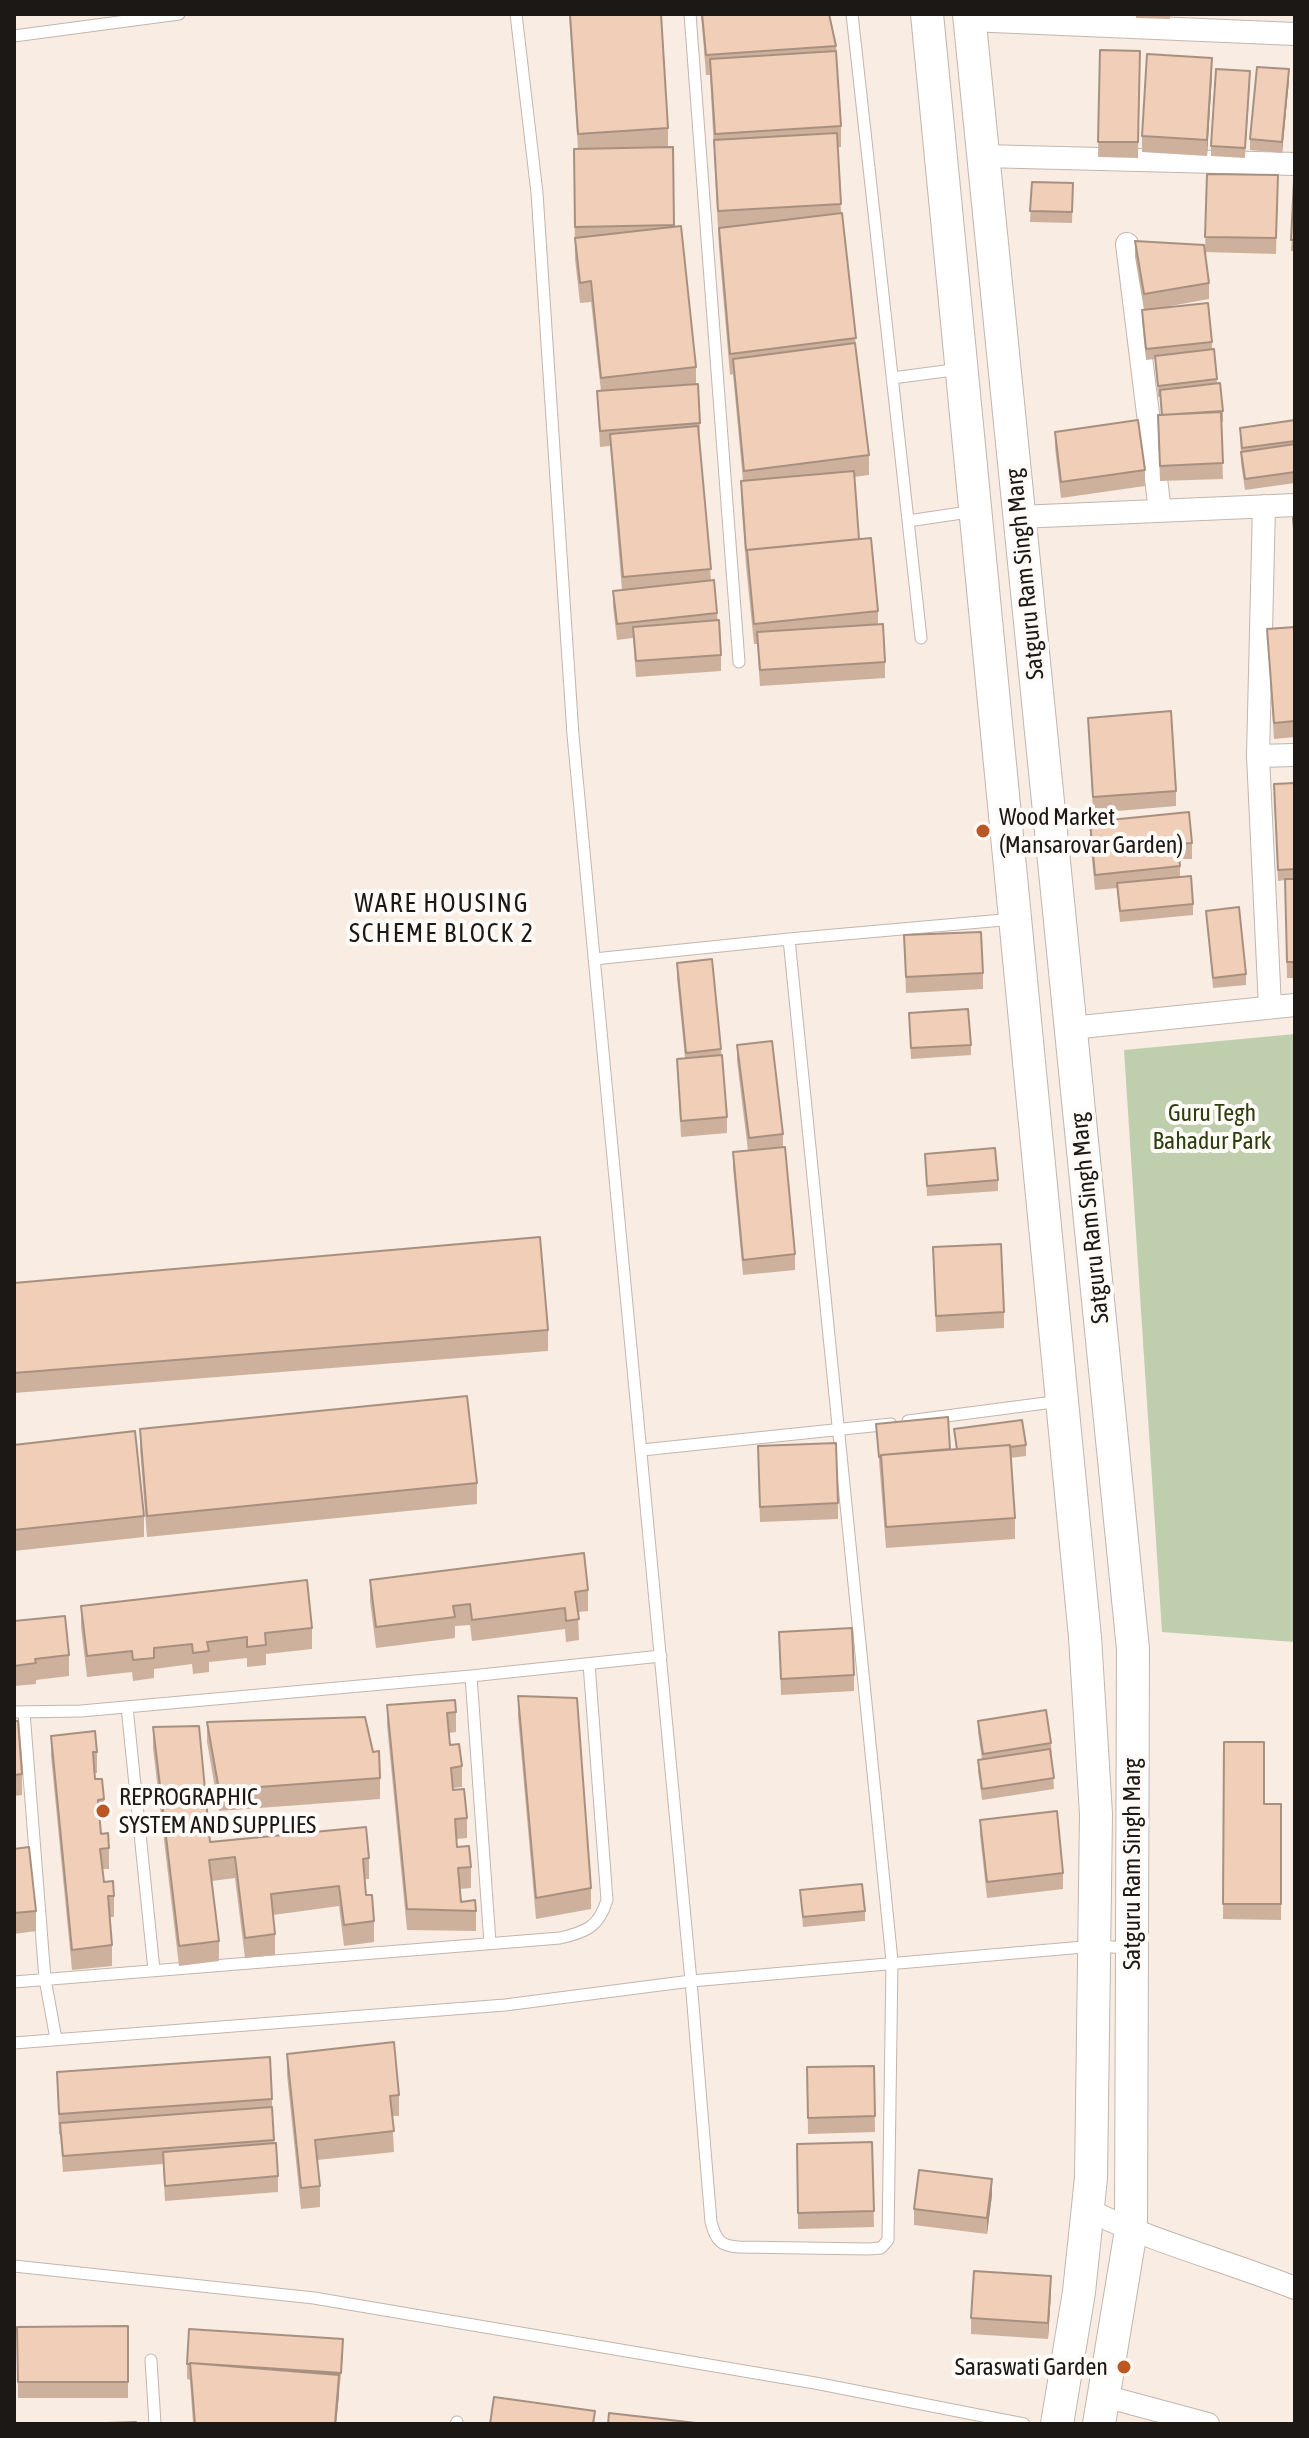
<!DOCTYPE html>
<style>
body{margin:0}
#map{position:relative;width:1309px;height:2438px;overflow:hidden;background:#f8ece3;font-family:"Asap Condensed",sans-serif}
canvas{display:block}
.frame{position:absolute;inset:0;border:16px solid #1c1815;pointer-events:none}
</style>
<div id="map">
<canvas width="1309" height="2438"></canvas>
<div class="frame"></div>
</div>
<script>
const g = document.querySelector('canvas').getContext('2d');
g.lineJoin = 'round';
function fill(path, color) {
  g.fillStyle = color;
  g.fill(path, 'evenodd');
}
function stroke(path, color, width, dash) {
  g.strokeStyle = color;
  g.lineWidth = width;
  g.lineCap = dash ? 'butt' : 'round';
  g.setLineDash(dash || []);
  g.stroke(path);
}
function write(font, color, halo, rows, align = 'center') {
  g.font = font + ' "Asap Condensed",sans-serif';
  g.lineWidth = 8;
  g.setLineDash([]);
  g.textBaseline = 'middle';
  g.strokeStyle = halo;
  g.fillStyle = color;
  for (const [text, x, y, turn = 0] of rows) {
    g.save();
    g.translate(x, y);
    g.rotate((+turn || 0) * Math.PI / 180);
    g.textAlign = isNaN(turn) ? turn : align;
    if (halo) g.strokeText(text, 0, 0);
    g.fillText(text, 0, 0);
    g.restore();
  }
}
const green = new Path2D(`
 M1295 1034V1642L1162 1632 1124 1050Z`);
const service = new Path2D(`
 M516 14 537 193 573 735 691 1981 1095 1946 1130 1948
 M690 14 739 662
 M852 14 921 638
 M14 36 179 14
 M892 378 961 369
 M908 521 975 511
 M594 959 789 939
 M908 1421 1061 1401
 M642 1450 891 1424
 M471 1676 490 1943
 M127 1707 154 1970
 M14 1712 81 1711 471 1676 661 1656
 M24 1712 45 1979 56 2039
 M14 1982 560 1938C586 1932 599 1927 607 1900L589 1664
 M14 2043 505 2005 691 1981 711 2222C716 2240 720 2246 739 2247L868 2249 881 2248 888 2240 892 1961 789 939 1014 919
 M14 2266 314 2298 815 2383 1024 2424
 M151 2360 155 2424
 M456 2424 457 2422`);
const minor = new Path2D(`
 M969 20 1295 34
 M983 156 1295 164
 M1127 244 1160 511
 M1264 506 1258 756 1270 1007
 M1019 517 1295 505
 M1258 756 1295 755
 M1071 1028 1295 1005
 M1088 2210C1154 2242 1226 2261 1295 2288
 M1104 2396 1208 2424`);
const secondary = new Path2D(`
 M927 14 1085 1637 1096 1814 1091 2178 1079 2292 1057 2424
 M969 14 1133 1649 1131 2230 1099 2424`);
const wall = new Path2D(`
 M569 14H661L668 128V147H673L674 227 696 367V384L700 423 699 438 711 580 717 613 721 655V671L636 677 633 638 617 640 613 606V591L622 590 610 446 600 447 597 391H601L591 302 580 303 575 259 574 149H578Z
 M701 14H829L836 46 841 126V147H838L841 213 856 347 869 455V475L854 477 859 539 878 611V625L885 662V678L760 686 757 644H754L746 566 741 497V481H743L733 374 730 375 719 248 710 75H706Z
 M1136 14H1170V19L1136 18Z
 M1100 50 1140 51 1138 158 1098 157Z
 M1212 74 1207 156 1142 152V136Z
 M1289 80 1282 153 1250 150V139Z
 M1250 82 1245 158 1211 156V146Z
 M1207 174 1278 175 1276 254 1205 252Z
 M1295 181V251H1291Z
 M1032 182 1073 183 1072 223 1030 222Z
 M1135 241 1209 283V299L1154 309 1212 342V349H1214L1217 383 1223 411V422H1221L1223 479 1160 481 1158 431 1161 415 1160 397H1158L1155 359 1146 360 1142 321V310H1144L1135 257Z
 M1295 420V483L1245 490 1241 463 1240 428Z
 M1055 432 1145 470V486L1061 498 1055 448Z
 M1295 627V737L1274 739 1267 629Z
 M1088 718 1176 791V806L1093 813Z
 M1295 783V978H1287L1285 880 1278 881 1274 794Z
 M1090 822 1192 843V859H1180V877L1193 904V915L1120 922 1117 888 1095 890 1090 838Z
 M1206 911 1246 974V985L1213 988Z
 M904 935 983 973V989L906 993Z
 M677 963 721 1049 727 1117V1133L681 1137 677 1059 685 1058 677 978Z
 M909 1013 971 1045V1055L911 1059Z
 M737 1045 783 1134V1147L795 1254V1270L743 1275 733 1168V1152L748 1151 737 1061Z
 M925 1154 998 1180V1191L927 1196Z
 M933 1247 1004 1312V1328L936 1332Z
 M14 1283 548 1330V1351L14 1393Z
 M876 1424 950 1449H956L954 1429 1026 1445V1456L1010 1458 1015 1518V1539L886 1548Z
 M140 1429 477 1483V1504L147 1537 140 1450Z
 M14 1445 144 1516V1537L14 1551Z
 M758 1462 838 1503V1519L760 1522Z
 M370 1580 588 1590V1611L578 1612 579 1640 566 1642 565 1629 472 1641 470 1625 455 1626V1638L376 1648 370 1601Z
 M81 1606 312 1628V1649L266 1654V1665L247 1667V1658L209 1662V1672L193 1674 192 1664 154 1669V1678L133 1681 132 1672 87 1677 81 1627Z
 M14 1621 69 1655V1676L36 1680V1684L14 1686Z
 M779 1632 854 1675V1691L781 1695Z
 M518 1696 591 1888V1909L536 1919 518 1717Z
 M387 1705 456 1712V1732L449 1733 450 1745 462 1766V1787L453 1788 467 1818V1838L457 1839V1847L471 1867V1888L460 1889 461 1902 476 1911V1931L407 1930 387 1725Z
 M14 1721 22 1774V1795L14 1796Z
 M978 1721 1051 1743 1054 1789 982 1800 978 1771V1760H982L978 1732Z
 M207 1722 373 1752 380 1778V1799L219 1811 207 1742Z
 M153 1727 210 1842 369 1858V1879H365L366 1895 374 1921V1942L344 1946 339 1906 273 1915 275 1934V1955L245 1958 235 1878 212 1881 219 1941V1961L179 1966 153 1748Z
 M51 1736 97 1752V1773H95V1779L104 1799V1820H100L101 1834 109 1848V1869H102L104 1882 114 1896V1917H110L112 1945V1966L72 1970 51 1756Z
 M1224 1742 1264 1804H1281V1920L1223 1919Z
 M980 1820 1063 1873V1889L987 1898 980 1835Z
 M14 1849 36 1911V1931L14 1934Z
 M800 1890 865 1911V1921L803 1927Z
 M287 2054 399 2095V2116H392L394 2152 317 2160 320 2186V2207L301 2209 287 2075Z
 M874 2066 875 2132 808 2134 807 2067Z
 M57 2072 272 2099V2117L278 2176V2192L165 2201 163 2164 63 2172 60 2134 59 2135Z
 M872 2142 874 2227 798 2229 797 2144Z
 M992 2195 987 2234 914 2225V2209Z
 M1051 2292 1048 2339 971 2334V2318Z
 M128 2326V2398H18L17 2327Z
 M343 2355 336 2424H193L190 2380 187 2379V2364Z`);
const shadedWall = new Path2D(`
 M1212 58V74L1207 156V140Z
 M1289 69V80L1282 153V142Z
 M992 2179V2195L987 2234V2218Z
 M1051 2276V2292L1048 2339V2323Z
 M339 2375V2395L336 2424H335Z`);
const building = new Path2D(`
 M570 14H661L668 128 578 134Z
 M702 14H829L836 46 706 55Z
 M1100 50 1140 51 1138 142H1098Z
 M836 51 841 126 715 134 710 59Z
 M1147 54 1212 58 1207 140 1142 136Z
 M1257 67 1289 69 1282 142 1250 139Z
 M1216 69 1250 71 1245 148 1211 146Z
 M837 133 841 204 718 211 714 140Z
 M673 147 674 225 575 227 574 149Z
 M1207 174 1278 175 1276 238 1205 237Z
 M1294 181H1295V240H1291Z
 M1032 182 1073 183 1072 212 1030 211Z
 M842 213 856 338 730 354 719 228Z
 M681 226 696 367 601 378 591 281 580 283 575 238Z
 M1135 241 1204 245 1209 283 1144 294Z
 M1208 303 1212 342 1146 349 1142 310Z
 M855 343 869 455 744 471 733 359Z
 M1214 349 1217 379 1158 386 1155 356Z
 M1220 383 1223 411 1162 415 1160 390Z
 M698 384 700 423 600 431 597 391Z
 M1221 412 1223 463 1160 466 1158 415Z
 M1138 420 1145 470 1061 482 1055 432Z
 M1295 420V441L1242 448 1240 428Z
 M698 426 711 569 623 577 610 434Z
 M1295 444V472L1245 479 1241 452Z
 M854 471 859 539 746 550 741 481Z
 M1293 518H1295V540Z
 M871 538 878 611 754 624 747 550Z
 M714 580 717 613 617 624 613 591Z
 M719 620 721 655 636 661 633 627Z
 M883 624 885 662 760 670 757 632Z
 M1295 627V721L1274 723 1267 629Z
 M1171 711 1176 791 1093 797 1088 718Z
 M1295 783V869L1278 870 1274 784Z
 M1189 812 1192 843 1178 844 1180 866 1095 875 1090 822Z
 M1191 876 1193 904 1120 911 1117 883Z
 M1285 879H1295V962H1287Z
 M1239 907 1246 974 1213 978 1206 911Z
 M981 932 983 973 906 977 904 935Z
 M712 959 721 1049 686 1053 677 963Z
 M968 1009 971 1045 911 1048 909 1013Z
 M772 1041 783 1134 749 1138 737 1045Z
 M722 1055 727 1117 681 1121 677 1059Z
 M785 1147 795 1254 743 1260 733 1152Z
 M995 1148 998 1180 927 1186 925 1154Z
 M540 1237 548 1330 14 1373V1283Z
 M1001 1244 1004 1312 936 1316 933 1247Z
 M467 1396 477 1483 147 1516 140 1429Z
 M948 1417 950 1449 881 1455V1457H879L876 1424Z
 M1022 1420 1026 1445 1010 1447V1445L957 1449 954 1429Z
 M135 1431 144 1516 14 1530V1445Z
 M836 1443 838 1503 760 1507 758 1446Z
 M1010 1445 1015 1518 886 1527 881 1455Z
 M584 1553 588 1590 575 1592 579 1619 566 1621 565 1608 472 1620 470 1604 453 1606 455 1617 376 1627 370 1580Z
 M307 1580 312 1628 265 1633 266 1645 247 1647V1637L207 1642 209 1651 193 1653 192 1644 154 1648V1658L133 1660 132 1651 87 1656 81 1606Z
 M65 1616 69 1655 35 1659 36 1663 14 1666V1621Z
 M852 1628 854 1675 781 1679 779 1632Z
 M518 1696 577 1698 591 1888 536 1898Z
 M455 1700 456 1712 447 1713 450 1745 459 1744 462 1766 451 1768 453 1790 464 1789 467 1818 455 1819 457 1847 469 1846 471 1867 458 1868 461 1902 475 1900 476 1911 407 1909 387 1705Z
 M1046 1710 1051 1743 983 1754 978 1721Z
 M365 1717 373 1752 379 1751 380 1778 219 1790 207 1722Z
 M14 1721H18L22 1774 14 1775Z
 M199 1726 210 1842 366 1827 369 1858 363 1859 366 1895H372L374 1921 344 1925 339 1886 271 1894 275 1934 245 1938 235 1857 209 1860 219 1941 179 1946 153 1727Z
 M95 1731 97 1752H93L95 1779H102L104 1799 98 1800 101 1834 108 1833 109 1848 100 1849 104 1882 113 1881 114 1896H108L112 1945 72 1950 51 1736Z
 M1224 1742H1264V1804H1281V1904H1223Z
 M1050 1749 1054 1778 982 1789 978 1760Z
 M1057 1811 1063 1873 987 1882 980 1820Z
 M29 1847 36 1911 14 1913V1849Z
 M862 1884 865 1911 803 1917 800 1890Z
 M394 2042 399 2095 390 2096 394 2131 315 2140 320 2186 301 2188 287 2054Z
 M270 2057 272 2099 59 2114 57 2072Z
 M874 2066 875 2116 808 2118 807 2067Z
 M272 2107 274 2140 63 2156 60 2123Z
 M872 2142 874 2211 798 2213 797 2144Z
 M276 2143 278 2176 165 2186 163 2152Z
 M919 2170 992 2179 987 2218 914 2209Z
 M974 2271 1051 2276 1048 2323 971 2318Z
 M128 2326V2382H18L17 2327Z
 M189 2329 343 2339 341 2373 190 2363V2364H187Z
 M190 2363 339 2375 335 2424H195Z
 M494 2397 595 2411 593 2424H490Z
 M609 2413 705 2424H608Z
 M136 2422V2424H78Z`);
const markers = [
 [983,831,8,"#bb5722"],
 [103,1811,8,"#bb5722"],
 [1124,2367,8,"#bb5722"]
];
const streetNames = [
 ["Satguru Ram Singh Marg",1025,574,-96],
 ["Satguru Ram Singh Marg",1090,1218,-96],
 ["Satguru Ram Singh Marg",1132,1864,-90]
];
const poiNames = [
 ["Wood Market",999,817],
 ["(Mansarovar Garden)",999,845],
 ["REPROGRAPHIC",119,1797],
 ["SYSTEM AND SUPPLIES",119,1825],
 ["Saraswati Garden",1108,2367,"right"]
];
const parkNames = [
 ["Guru Tegh",1212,1113],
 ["Bahadur Park",1212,1141]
];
const neighbourhoodNames = [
 ["WARE HOUSING",442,904],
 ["SCHEME BLOCK 2",442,934]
];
fill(green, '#bfceac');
stroke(service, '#c2b6ae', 13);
stroke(minor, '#c2b6ae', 24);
stroke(secondary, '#c2b6ae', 34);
stroke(service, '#fff', 11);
stroke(minor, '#fff', 22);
stroke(secondary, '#fff', 32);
fill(wall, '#ceb19d');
fill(shadedWall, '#a89080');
fill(building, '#f0ceb7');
stroke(building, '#a89080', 2);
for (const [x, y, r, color] of markers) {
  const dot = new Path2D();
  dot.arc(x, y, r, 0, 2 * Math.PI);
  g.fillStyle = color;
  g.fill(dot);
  stroke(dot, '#fefbf9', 3);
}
write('24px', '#1c1815', '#fefbf9', streetNames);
write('24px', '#1c1815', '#fefbf9', poiNames, 'left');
write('24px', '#2c3f0a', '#fefbf9', parkNames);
g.letterSpacing = '2px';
write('26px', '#1c1815', '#fefbf9', neighbourhoodNames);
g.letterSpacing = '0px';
</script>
